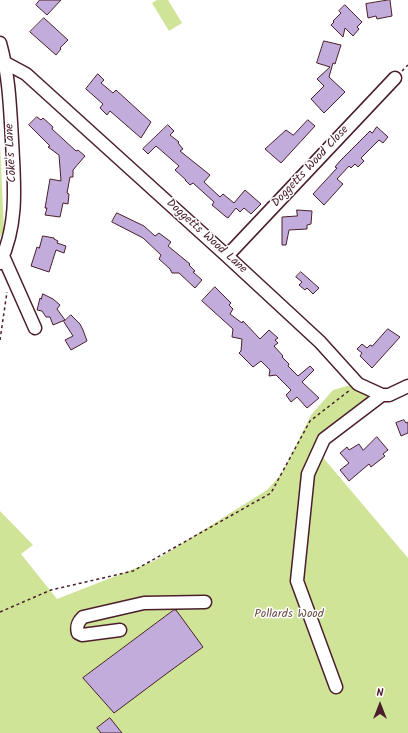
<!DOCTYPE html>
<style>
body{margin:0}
#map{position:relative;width:408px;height:733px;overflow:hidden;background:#fff;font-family:Kalam,sans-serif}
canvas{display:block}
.north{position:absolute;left:360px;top:685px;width:40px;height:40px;-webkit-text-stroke:3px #fff;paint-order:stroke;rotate:0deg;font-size:11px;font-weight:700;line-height:16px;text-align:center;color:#4a1f2b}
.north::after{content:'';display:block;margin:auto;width:14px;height:18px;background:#4a1f2b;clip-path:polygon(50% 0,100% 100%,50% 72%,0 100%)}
</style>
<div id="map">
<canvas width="408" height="733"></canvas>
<div class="north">N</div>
</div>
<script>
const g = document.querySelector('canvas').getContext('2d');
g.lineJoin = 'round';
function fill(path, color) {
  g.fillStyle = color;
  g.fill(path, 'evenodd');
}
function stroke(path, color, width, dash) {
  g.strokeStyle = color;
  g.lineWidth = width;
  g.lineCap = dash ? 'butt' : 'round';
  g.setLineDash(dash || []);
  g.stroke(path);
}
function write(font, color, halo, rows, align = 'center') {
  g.font = font + ' Kalam,sans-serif';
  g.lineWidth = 3;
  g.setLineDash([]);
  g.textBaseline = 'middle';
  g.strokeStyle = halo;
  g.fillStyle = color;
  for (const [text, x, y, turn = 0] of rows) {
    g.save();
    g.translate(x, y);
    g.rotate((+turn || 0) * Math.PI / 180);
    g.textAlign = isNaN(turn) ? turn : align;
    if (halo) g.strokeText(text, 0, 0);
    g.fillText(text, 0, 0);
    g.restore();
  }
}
const green = new Path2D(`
 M157 0H168L182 23 169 31 152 3Z
 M0 143 4 230 0 237Z
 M354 384 369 397 373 410 339 432 320 454 408 558V733H0V511L33 545 21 554 57 599 154 561 267 490 282 473 311 415 333 390Z`);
const building = new Path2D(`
 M40 0H61L47 15 36 5Z
 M390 0 392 16 377 19 376 16 368 18 366 4Z
 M345 5 362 22 357 27 359 29 353 36 345 28 343 37 331 25 334 22 333 21 341 13 339 11Z
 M44 18 68 40 60 48 61 49 56 55 30 32Z
 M324 41 341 45 335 64 333 63 329 77 345 92 324 113 311 99 324 86 317 79 330 67 317 63Z
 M98 74 104 80 101 83 113 93 116 90 151 122 141 138 110 111 107 115 100 108 103 104 86 89Z
 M37 117 41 120 43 118 53 127 52 129 76 151 78 150 85 156 73 170V177H70L67 193 69 194 68 204 63 203 60 217 45 215 47 208H45L50 179 61 181 59 155 48 147 50 146 29 125Z
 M308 120 315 126 281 163 265 149 286 130 293 135Z
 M168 125 174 131 170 135 179 142 178 143 183 149 180 151 210 175 204 182 220 197 223 194 234 203 245 190 261 204 251 214 244 208 240 212 236 208 228 218 225 216 212 205 214 202 193 183 190 185 185 180H186L175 170 179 166 156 146 148 154 143 149Z
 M377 127 388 137 383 143 379 140 361 158 364 161 358 167 355 164 351 168 349 166 337 179 343 184 324 205 313 194 337 168 335 167 340 161 370 131 372 133Z
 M297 210 312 211 311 224 307 225V229L289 230 286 245H282V217L297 216Z
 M117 213 144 226 155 236 159 233 171 242 168 246 190 264 189 265 195 271 193 272 202 280 195 288 179 273H172L170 269 159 259 161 255 143 238 112 222Z
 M43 236 54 238V239L58 241 57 243 66 246 64 253 56 250 49 272 31 266 37 247 39 248Z
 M301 272 319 288 313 294 307 288 305 290 299 285 302 282 296 277Z
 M215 287 231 303 229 305 233 309 230 314 242 323 243 321 260 339 269 330 278 338 275 340 278 343 274 346 283 356 282 357 289 364 288 366 298 376 310 366 314 370 302 382 319 398 307 408 297 397 291 402 286 395 291 390 276 375 269 376 270 370 261 361 253 367 239 353 241 351 242 339 232 337 233 329 202 301Z
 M43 294 53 299 60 305 57 309 65 320 53 325 50 317H46L42 311 37 310 40 298 41 299Z
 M71 315 80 324 83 330 87 341 71 350 65 340 73 336 64 322Z
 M388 329 400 337 372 368 360 356 362 353 357 349 362 344 367 348 370 345 372 346Z
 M404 420 406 423 408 422V433L401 436 396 423Z
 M377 437 388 450 383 454 385 456 371 467 369 464 349 481 340 470 349 463 340 453 347 447 349 450 359 444 363 450Z
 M174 610H176L203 647 166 674 114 713 83 678Z
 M110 718 122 733H101L97 728Z`);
const path = new Path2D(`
 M402 71 408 65
 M0 340 7 292
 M0 612 51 590 133 571 271 493 310 421 350 390`);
const minor = new Path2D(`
 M0 43C9 75 10 106 12 140 14 183 19 222 0 263
 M0 60 26 74 227 256 320 342 358 384 382 395H389L408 386
 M3 256 35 328
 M227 256 395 78
 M120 630 82 635 78 633C76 626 78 622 83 617L144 603 205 602
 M336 687 297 581 308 474 324 439 382 395`);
const streetNames = [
 ["Coke's Lane",12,153,-93],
 ["Doggetts Wood Close",311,167,-47],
 ["Doggetts Wood Lane",206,237,42]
];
const parkNames = [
 ["Pollards Wood",289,615]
];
fill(green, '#d0e498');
fill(building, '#c2acdb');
stroke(building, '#4a1f2b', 1);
stroke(minor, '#4a1f2b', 15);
stroke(path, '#4a1f2b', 1.5, [3, 3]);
stroke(minor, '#fff', 12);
write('12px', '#4a1f2b', '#fff', streetNames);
write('12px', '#6c5046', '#fff', parkNames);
</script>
